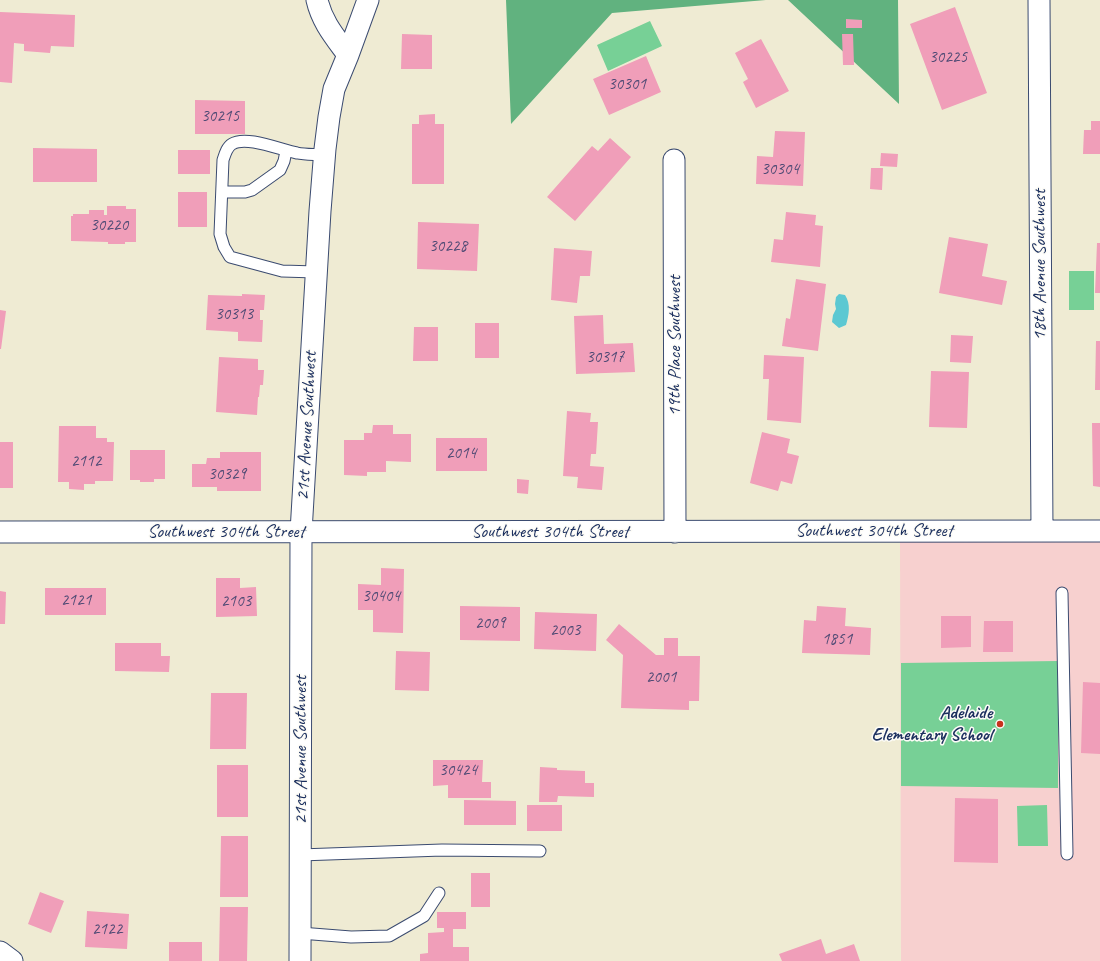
<!DOCTYPE html>
<style>
body{margin:0}
canvas{display:block;background:#efebd3}
</style>
<canvas width="1100" height="961"></canvas>
<script>
const g = document.querySelector('canvas').getContext('2d');
g.lineJoin = 'round';
function fill(path, color) {
  g.fillStyle = color;
  g.fill(path, 'evenodd');
}
function stroke(path, color, width, dash) {
  g.strokeStyle = color;
  g.lineWidth = width;
  g.lineCap = dash ? 'butt' : 'round';
  g.setLineDash(dash || []);
  g.stroke(path);
}
function write(font, color, halo, rows, align = 'center') {
  g.font = font + ' Caveat,sans-serif';
  g.lineWidth = 3;
  g.setLineDash([]);
  g.textBaseline = 'middle';
  g.strokeStyle = halo;
  g.fillStyle = color;
  for (const [text, x, y, turn = 0] of rows) {
    g.save();
    g.translate(x, y);
    g.rotate((+turn || 0) * Math.PI / 180);
    g.textAlign = isNaN(turn) ? turn : align;
    if (halo) g.strokeText(text, 0, 0);
    g.fillText(text, 0, 0);
    g.restore();
  }
}
const built = new Path2D(`
 M900 531H1100V961H901Z`);
const green = new Path2D(`
 M650 21 662 46 608 71 597 45Z
 M1069 271H1094V310H1069Z
 M1058 661V788L901 786V663Z
 M1047 805 1048 846H1018L1017 806Z`);
const forest = new Path2D(`
 M506 0H766L612 13 511 124Z
 M788 0H898L899 104Z`);
const water = new Path2D(`
 M839 294 845 295C851 304 849 315 846 325L839 328 832 322 833 315 836 309 835 304 836 297Z`);
const building = new Path2D(`
 M955 7 987 93 942 110 910 24Z
 M0 12 75 15 74 47 51 46 50 53 24 51V44L14 43 12 83 0 82Z
 M846 19 862 20V28H846Z
 M402 34 432 35V69H401Z
 M842 34H853L854 65H843Z
 M761 39 789 91 756 108 743 82 748 79 735 53Z
 M646 56 661 92 609 115 593 79Z
 M195 100 245 101V134H195Z
 M435 114V124H444V184H412V124H419V115Z
 M1091 121H1100V154H1083L1084 130H1091Z
 M775 131 805 132 803 186 756 184 757 156 773 157Z
 M610 138 631 157 575 221 547 197 592 146 598 151Z
 M33 148 97 149V182H33Z
 M178 150H210V174H178Z
 M881 153 898 154 897 167 880 166Z
 M871 168H883L882 190 870 189Z
 M178 192H207V227H178Z
 M107 206H126V209H136V242H125V244H108V242L71 241V216H73V214H89V210H104V215H107Z
 M786 212 816 215 815 225 823 226 820 267 771 262 774 239 783 240Z
 M418 222 479 224 477 271 417 269Z
 M949 237 988 244 982 276 1007 281 1002 305 939 293Z
 M1097 243H1100V293H1095Z
 M554 248 592 251 590 276H580L577 303 551 300Z
 M796 279 826 284 818 351 782 346 786 318 790 319Z
 M242 294 265 295 264 310H260V320H263L262 342 238 341V332L206 330 208 295 242 296Z
 M0 310 6 311 1 349H0Z
 M603 315 604 344 633 343 635 372 576 374 574 316Z
 M475 323H499V358H475Z
 M414 327H438V361H413Z
 M951 335 973 336 971 363 950 362Z
 M1096 341H1100V390H1095Z
 M764 355 804 357 801 423 767 420 769 379H763Z
 M219 357 258 359V370H264L263 385H260L259 397H258L257 415 216 412Z
 M931 371 969 372 967 428 929 427Z
 M567 411 591 413 590 422H598L596 454H591L590 466 604 467 602 490 577 488 578 477 563 476Z
 M1092 423H1100V487L1093 486Z
 M373 425H393V434H411V462L386 461V472H367V476L344 475V440H364V433H372Z
 M59 426H96V438H107V442H114L113 481H95V484H84V490L69 489V482H58Z
 M762 432 790 439 787 453 799 456 792 484 781 481 778 491 750 483Z
 M436 438H487V471H436Z
 M0 442H13V488H0Z
 M130 450H165V479H154V482H140V480H130Z
 M220 452H261V491H217V487H192V464H206L207 458H220Z
 M517 479 529 480 528 494 517 493Z
 M381 568 404 569 403 633 373 632V610H358V584L381 585Z
 M216 578H240V588L256 587 257 616 216 617Z
 M45 588H106V615H45Z
 M0 591 6 592 5 624H0Z
 M460 606 520 607V641L460 640Z
 M817 606 846 608 845 626 871 628 870 655 802 653 804 620 816 621Z
 M535 612 597 614 596 651 534 649Z
 M941 616H971V647L941 648Z
 M984 621H1013V652H983Z
 M619 624 656 655H664V638H678V656H700L699 701H689V710L621 708 623 655 606 640Z
 M115 643H161V656H170L169 672 115 671Z
 M396 651 430 652 429 691 395 690Z
 M1083 682 1100 683V754L1081 753Z
 M211 693H247L246 749H210Z
 M433 760H483L482 782H491V798H448V785L433 786Z
 M217 765H248V817H217Z
 M540 767 557 768V770L585 771V783H594V797L558 796 557 802H539Z
 M955 798 998 799V863L954 862Z
 M464 800 516 801V825H464Z
 M527 805H562V831H527Z
 M221 836H248V897H220Z
 M471 873H490V907H471Z
 M40 892 64 901 51 933 28 924Z
 M220 907H248L247 961H219Z
 M87 911 129 914 127 949 85 947Z
 M437 912H466V929H453V947H469V961H420V954L428 953V933L444 932V928H437Z
 M821 939 826 954 854 944 860 961H782L779 954Z
 M169 942H202V961H169Z`);
const service = new Path2D(`
 M222 192H245L252 190 280 170 284 161 286 151
 M316 272 282 271 230 257 224 247 220 234 223 160C225 154 227 147 232 144 246 135 281 150 297 153 306 155 316 154 325 155
 M1062 593 1067 854
 M300 855 442 850 540 851
 M300 933 351 937 389 936 424 916 439 893`);
const minor = new Path2D(`
 M1039 0 1042 531
 M348 55 368 0
 M674 160 675 532
 M0 532 1100 531
 M0 952 12 961
 M300 961 301 532 320 211 325 149 329 117 334 89 348 55C335 37 322 22 317 0`);
const markers = [
 [1000,724,4,"#c8321e"]
];
const numberNames = [
 ["30225",948,58],
 ["30301",627,85],
 ["30215",220,117],
 ["30304",780,170],
 ["30220",109,226],
 ["30228",448,247],
 ["30313",234,315],
 ["30317",605,358],
 ["2014",461,454],
 ["2112",86,462],
 ["30329",227,475],
 ["30404",381,597],
 ["2121",76,601],
 ["2103",236,602],
 ["2009",490,624],
 ["2003",565,631],
 ["1851",837,640],
 ["2001",661,678],
 ["30424",458,771],
 ["2122",107,930]
];
const streetNames = [
 ["18th Avenue Southwest",1040,265,-90],
 ["19th Place Southwest",675,346,-90],
 ["21st Avenue Southwest",307,426,-87],
 ["Southwest 304th Street",874,531],
 ["Southwest 304th Street",226,532],
 ["Southwest 304th Street",550,532],
 ["21st Avenue Southwest",301,750,-90]
];
const poiNames = [
 ["Adelaide",992,713],
 ["Elementary School",992,735]
];
fill(built, '#f7d0cf');
fill(green, '#77d096');
fill(forest, '#61b27f');
fill(water, '#5cc8d2');
fill(building, '#f09eb9');
stroke(service, '#3b4b70', 13);
stroke(minor, '#3b4b70', 23);
stroke(service, '#fff', 11);
stroke(minor, '#fff', 21);
for (const [x, y, r, color] of markers) {
  const dot = new Path2D();
  dot.arc(x, y, r, 0, 2 * Math.PI);
  g.fillStyle = color;
  g.fill(dot);
  stroke(dot, '#fdfcf7', 1.5);
}
write('17px', '#504b75', null, numberNames);
write('19px', '#1b2f5e', '#fdfcf7', streetNames);
write('bold 19px', '#1b2f5e', '#fdfcf7', poiNames, 'right');
</script>
